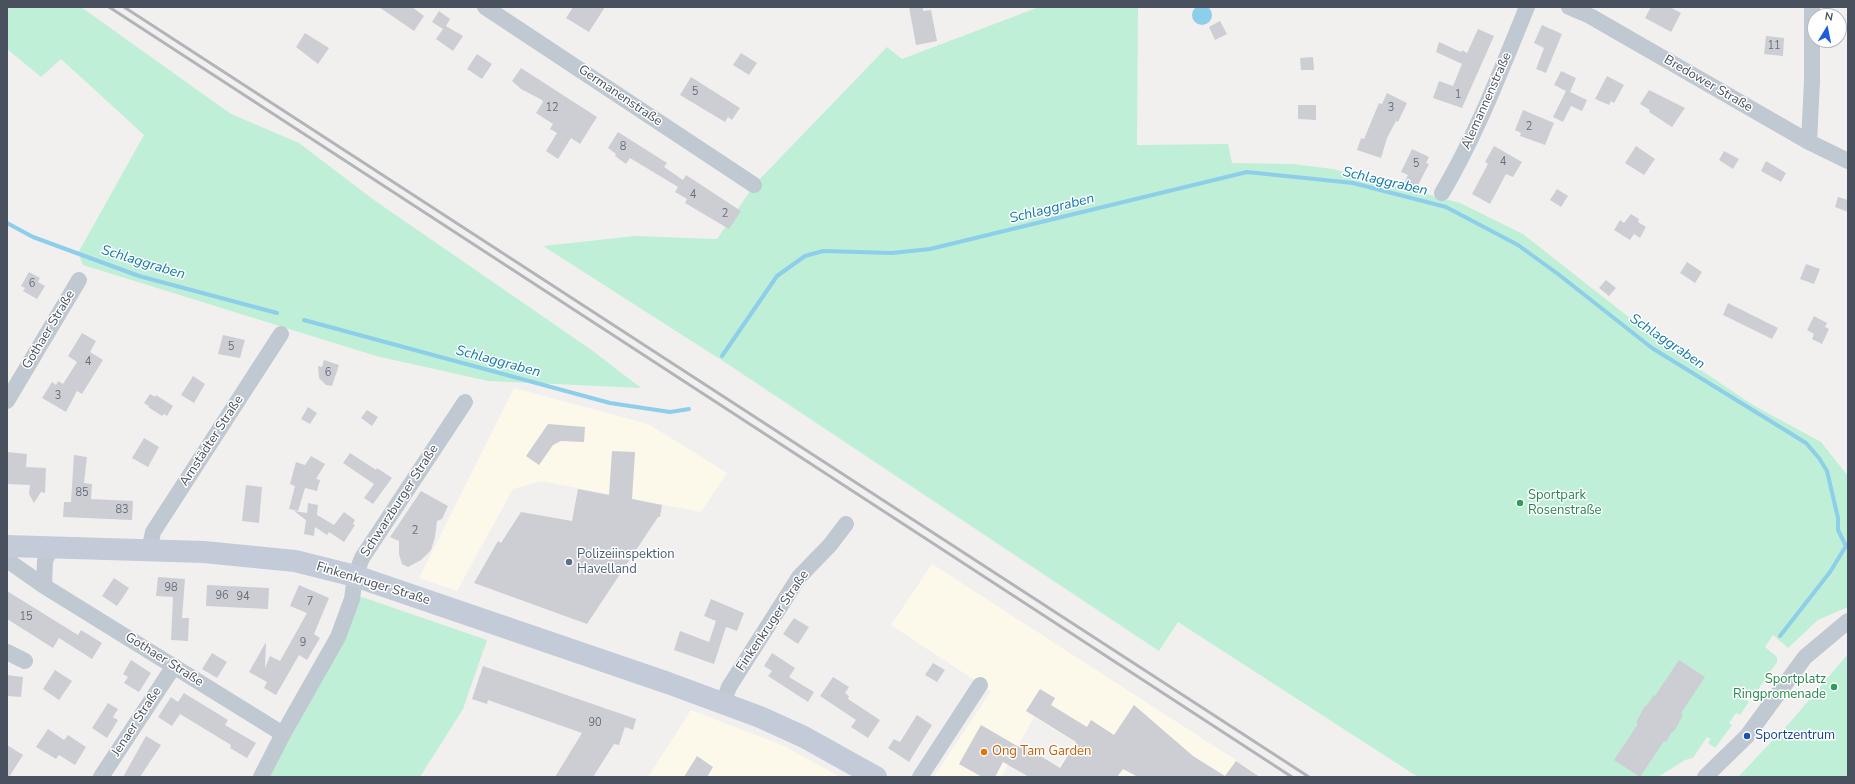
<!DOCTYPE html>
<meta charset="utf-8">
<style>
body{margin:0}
#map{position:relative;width:1855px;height:784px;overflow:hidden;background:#f2f0ef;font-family:"Nunito Sans",sans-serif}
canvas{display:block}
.frame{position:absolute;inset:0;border:8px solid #48515d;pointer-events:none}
.north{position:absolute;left:1807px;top:8px;width:40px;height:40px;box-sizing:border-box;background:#fff;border:1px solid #b6b9be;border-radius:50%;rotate:10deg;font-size:11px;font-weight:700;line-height:16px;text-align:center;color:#48515d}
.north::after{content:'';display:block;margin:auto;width:14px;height:18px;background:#1c5edf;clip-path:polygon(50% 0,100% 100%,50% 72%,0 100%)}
</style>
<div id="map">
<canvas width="1855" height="784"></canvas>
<div class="frame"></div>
<div class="north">N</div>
</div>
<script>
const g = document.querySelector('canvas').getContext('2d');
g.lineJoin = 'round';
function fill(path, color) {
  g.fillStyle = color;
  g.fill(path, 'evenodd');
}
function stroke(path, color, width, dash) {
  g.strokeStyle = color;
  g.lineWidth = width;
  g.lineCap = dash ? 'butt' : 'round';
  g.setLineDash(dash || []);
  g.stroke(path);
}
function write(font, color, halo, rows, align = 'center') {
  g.font = font + ' "Nunito Sans",sans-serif';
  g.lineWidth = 3;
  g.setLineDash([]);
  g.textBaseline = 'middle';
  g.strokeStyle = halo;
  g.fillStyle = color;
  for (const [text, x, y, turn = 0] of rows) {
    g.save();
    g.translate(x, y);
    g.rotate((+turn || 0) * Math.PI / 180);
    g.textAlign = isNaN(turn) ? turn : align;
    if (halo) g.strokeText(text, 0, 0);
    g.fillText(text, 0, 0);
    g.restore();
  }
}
const commercial = new Path2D(`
 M514 388 648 424 727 473 701 512 541 481 513 489 457 591 419 578Z
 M932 564 1262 777H1052L1075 742 1034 717 1001 777H934L991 691 891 625Z
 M691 710 784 746 840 777H648Z`);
const green = new Path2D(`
 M7 7H81L231 114 299 143 374 200 593 351 641 388 488 381 376 356 83 265 78 253 144 135 61 59 41 77 7 49Z
 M1039 7H1138L1137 145 1228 144 1232 163 1293 164 1333 169 1460 203 1523 234 1668 348 1753 405 1821 442 1848 476V607L1818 620 1788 648 1773 635 1765 647 1777 657V662L1755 694 1747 695 1738 689 1736 693 1749 702 1740 715 1736 713 1729 723 1732 725 1715 748 1708 743 1711 739 1707 737 1693 758 1685 760 1658 777H1418L1178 622 1159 651 726 363 543 246 635 236 717 239 755 184 887 47 902 59Z
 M359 596 487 640 463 709 420 777H270Z
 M1848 654V777H1738L1792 720Z`);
const water = new Path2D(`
 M1192 15a10 10 0 1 1 20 0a10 10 0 1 1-20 0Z`);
const stream = new Path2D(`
 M7 223 33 237 139 276 277 313
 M304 320 610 403 670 412 689 409
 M722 356 777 276 805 256 823 251 892 253 930 249 1247 172 1353 183 1446 207 1518 245 1558 274 1652 348 1806 443 1819 458 1827 471 1838 518V530L1846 546 1830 572 1780 636`);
const building = new Path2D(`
 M379 7H412L424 16 414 31Z
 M573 7H605L589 32 566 18Z
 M909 7H923V11L931 10 937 41 916 45Z
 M1651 7H1670L1681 13 1671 32 1645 18Z
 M439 11 450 19 446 26 463 36 453 51 436 39 443 29 432 22Z
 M1220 21 1227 34 1215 40 1209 27Z
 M1542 25 1562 34 1546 73 1536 69 1544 48 1534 43Z
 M1478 29 1494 36 1462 108 1433 98 1439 81 1453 86 1462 64 1436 52 1439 42 1461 52 1462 50 1467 53Z
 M305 33 329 48 318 64 296 47Z
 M1766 36 1784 38 1783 56 1764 54Z
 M741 53 757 63 749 75 733 65Z
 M477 54 492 64 482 79 467 69Z
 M1313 57 1314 70H1301L1300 58Z
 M521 68 597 117 580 144 571 138 558 159 546 151 557 133 550 129 553 124 536 113 543 102 542 100 521 89 512 81Z
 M1561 71 1576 78 1570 92 1587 100 1582 111 1571 106 1563 122 1553 117 1566 91 1554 85Z
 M1607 76 1624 85 1614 103 1611 101 1609 105 1595 99Z
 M691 77 740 108 732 120 728 117 725 122 680 95Z
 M1649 90 1685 108 1672 127 1649 112 1650 110 1640 104Z
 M1387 93 1407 103 1398 122 1396 121 1387 138 1381 158 1357 150 1361 138 1364 139 1379 103 1382 104Z
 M1298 105H1316V120L1298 119Z
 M1523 110 1554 123 1545 145 1520 136 1521 133 1515 130Z
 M618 132 667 163 664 167 683 180 686 175 741 211 729 229 685 203 687 199 675 192 678 187 630 158 626 164 615 156 616 154 608 148Z
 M1494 146 1522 162 1513 177 1506 174 1490 204 1472 194 1488 164 1485 162Z
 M1636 146 1655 159 1644 175 1625 163Z
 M1412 149 1429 157 1426 163 1429 164 1417 187 1404 183 1408 175 1401 172Z
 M1724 151 1739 159 1733 169 1719 160Z
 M1766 161 1786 173 1781 182 1761 171Z
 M1557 189 1568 196 1561 207 1550 200Z
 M1838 197 1848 200V212L1835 207Z
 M1631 214 1639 219 1638 222 1646 227 1640 238 1634 234 1630 240 1614 230 1620 220 1624 223Z
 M1687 262 1702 272 1695 283 1680 273Z
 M1806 264 1820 269 1814 284 1800 279Z
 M29 272 40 278 38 282 45 286 37 299 23 291 25 288 21 286Z
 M1606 280 1616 288 1609 296 1599 288Z
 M1728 303 1778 328 1772 339 1723 315Z
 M1814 316 1827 323 1825 327 1829 329 1822 344 1812 339 1814 334 1807 330Z
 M82 333 96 341 90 352 103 360 82 394 77 391 66 412 42 398 52 382 56 385 58 381 63 384 77 362 68 356Z
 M223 335 245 340 240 358 218 354Z
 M324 360 339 365 332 386 326 385 319 378 318 366 322 367Z
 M193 376 205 384 194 403 181 395Z
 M150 394 155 397 156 395 173 406 167 416 164 414 162 416 148 407 149 406 144 403Z
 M308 407 317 413 310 424 301 419Z
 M367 410 378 417 372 426 361 418Z
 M548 424 585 427 584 442 561 441 553 445 539 465 526 456Z
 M144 438 159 447 148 467 132 458Z
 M612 451 635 452 632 499 662 505 660 517H658L587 624 474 583 498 541 501 543 521 512 572 521 578 489 609 495Z
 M7 452 27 454 26 467 46 468 45 493 41 492 34 503 29 494 30 485 7 484Z
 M350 453 376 470 377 468 392 478 373 504 364 498 374 484 343 463Z
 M74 455 87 457 84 483 92 484 91 499 133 501 132 520 63 517 64 502H71Z
 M311 456 325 464 316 479 320 480 317 491 305 488 298 511 289 509 295 486 290 484 296 462 305 465Z
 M246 485 262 487 259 523 242 521Z
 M421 491 448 506 442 519 437 521 435 537 431 550 421 560 408 567 402 564 399 554V541L390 537Z
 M308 503 318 505 317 515 334 525 344 512 355 520 353 524 355 525 344 542 329 532 327 535 315 527 314 536 304 534 306 520 294 511 307 513Z
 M158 577 185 579 182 618H189L188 641 171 640 173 597 156 596Z
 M114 578 129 588 117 606 102 596Z
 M207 585 269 588 268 609 206 606Z
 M299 585 329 598 314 634 320 638 307 660 299 655 276 695 264 688 267 682 249 672 266 642 265 668 270 656 280 661 307 613 290 606Z
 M7 591 78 635 81 630 102 643 92 659 59 638 53 648 7 619Z
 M711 599 744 613 737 631 726 627 714 664 674 650 680 631 709 642 716 621 704 616Z
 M794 618 809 627 798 644 783 634Z
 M212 653 227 662 217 678 202 669Z
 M772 653 795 668 789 677 814 692 808 702 768 676 772 671 764 666Z
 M131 660 151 673 139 692 124 683 128 677 123 674Z
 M1679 660 1705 677 1681 713 1683 715 1675 730 1671 733 1666 742 1664 741 1640 777 1614 760 1638 724 1636 723 1644 707 1648 704 1654 695 1655 696Z
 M933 663 945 670 937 682 925 675Z
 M483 666 636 719 633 730 625 727 619 745 614 744 593 777H555L582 733 488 700 487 704 472 699Z
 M55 670 72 681 59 700 43 689Z
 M7 675 23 677 21 697 7 696Z
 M833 677 849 687 845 693 849 696 848 699 880 720 868 738 851 727 856 720 820 696Z
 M1040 689 1055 698 1051 705 1087 727 1091 720 1114 735 1134 705 1193 756 1225 776 1236 761 1260 777H1138L1123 769 1117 777H1029L1003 762 995 777H982L959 764 981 725 1019 747 1021 744 1060 768 1076 742 1026 711Z
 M184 693 228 720 225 725 256 743 247 758 230 748 231 745 180 714 172 726 158 717 171 697 178 702Z
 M108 703 118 709 113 717 118 720 107 738 92 728Z
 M917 715 932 725 909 762 888 748 894 739 900 742Z
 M48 729 64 740 68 735 86 747 75 765 59 755 56 759 36 747Z
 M146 736 161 745 140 777H123Z
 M7 745 23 755 9 777H7Z
 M697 756 713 767 707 777H684Z`);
const street = new Path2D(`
 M485 7 754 185
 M1569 7 1590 16 1809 142 1848 161
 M1809 142 1812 81V7
 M1442 193C1477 134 1501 70 1527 7
 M7 401 79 280
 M149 551 153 532 281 334
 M7 560 44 586 283 734
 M44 586 45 561 51 547
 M7 652 25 661
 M723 703 729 687 799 577 830 545 846 524
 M101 777 174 666
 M261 777 283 734 338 637 352 599 355 576 362 558 465 402
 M920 777 980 685
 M1705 777 1747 736 1805 657 1848 621`);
const secondary = new Path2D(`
 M7 546 204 552 295 561 355 576 668 683 760 717 804 737 876 777`);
const rail = new Path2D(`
 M109 7 1292 777
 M124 7 1309 777`);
const markers = [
 [1520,503,4,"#2e9e5b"],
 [569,562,4,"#5c6f8a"],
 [1834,687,4,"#2e9e5b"],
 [1747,736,4,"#1a4fb4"],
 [984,752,4,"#e8710a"]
];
const numberNames = [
 ["11",1774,46],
 ["5",695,92],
 ["1",1458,95],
 ["12",552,108],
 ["3",1391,108],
 ["2",1529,127],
 ["8",623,147],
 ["4",1503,162],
 ["5",1416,164],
 ["4",693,195],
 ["2",725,214],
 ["6",32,284],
 ["5",231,347],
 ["4",88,362],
 ["6",328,373],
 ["3",58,396],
 ["85",82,493],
 ["83",122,510],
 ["2",415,531],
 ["98",171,588],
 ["96",222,596],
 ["94",243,597],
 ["7",310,602],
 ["15",26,617],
 ["9",303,643],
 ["90",595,723]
];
const streetNames = [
 ["Bredower Straße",1708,84,30],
 ["Germanenstraße",620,96,34],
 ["Alemannenstraße",1487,101,-66],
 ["Gothaer Straße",49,330,-59],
 ["Arnstädter Straße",212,441,-57],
 ["Schwarzburger Straße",400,501,-57],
 ["Finkenkruger Straße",373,584,17],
 ["Finkenkruger Straße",773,621,-56],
 ["Gothaer Straße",164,660,32],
 ["Jenaer Straße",137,722,-57]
];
const leisureNames = [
 ["Sportpark",1528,496],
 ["Rosenstraße",1528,511],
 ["Sportplatz",1826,680,"right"],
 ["Ringpromenade",1826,695,"right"]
];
const serviceNames = [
 ["Polizeiinspektion",577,555],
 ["Havelland",577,570]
];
const transitNames = [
 ["Sportzentrum",1755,736]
];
const foodNames = [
 ["Ong Tam Garden",992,752]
];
const waterNames = [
 ["Schlaggraben",1385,182,13],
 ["Schlaggraben",1052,209,-14],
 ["Schlaggraben",143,263,17],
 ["Schlaggraben",1667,342,34],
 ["Schlaggraben",498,362,15]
];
fill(commercial, '#fcf8ea');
fill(green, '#bfefd6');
fill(water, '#8dceeb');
stroke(stream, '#8dceeb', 4);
fill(building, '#ccced4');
stroke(street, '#c0c8d1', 16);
stroke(secondary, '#c3cbd8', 22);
stroke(rail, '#b2b4ba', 3);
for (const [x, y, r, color] of markers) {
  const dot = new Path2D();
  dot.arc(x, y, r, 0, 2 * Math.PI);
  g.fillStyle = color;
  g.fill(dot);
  stroke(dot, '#fff', 1.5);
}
write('11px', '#69707b', null, numberNames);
write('13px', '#48515d', '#fff', streetNames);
write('13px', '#27864d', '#fff', leisureNames, 'left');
write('13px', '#4e5e75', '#fff', serviceNames, 'left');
write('13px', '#164399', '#fff', transitNames, 'left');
write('13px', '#c56008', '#fff', foodNames, 'left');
write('italic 14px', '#0f79a9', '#fff', waterNames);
</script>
